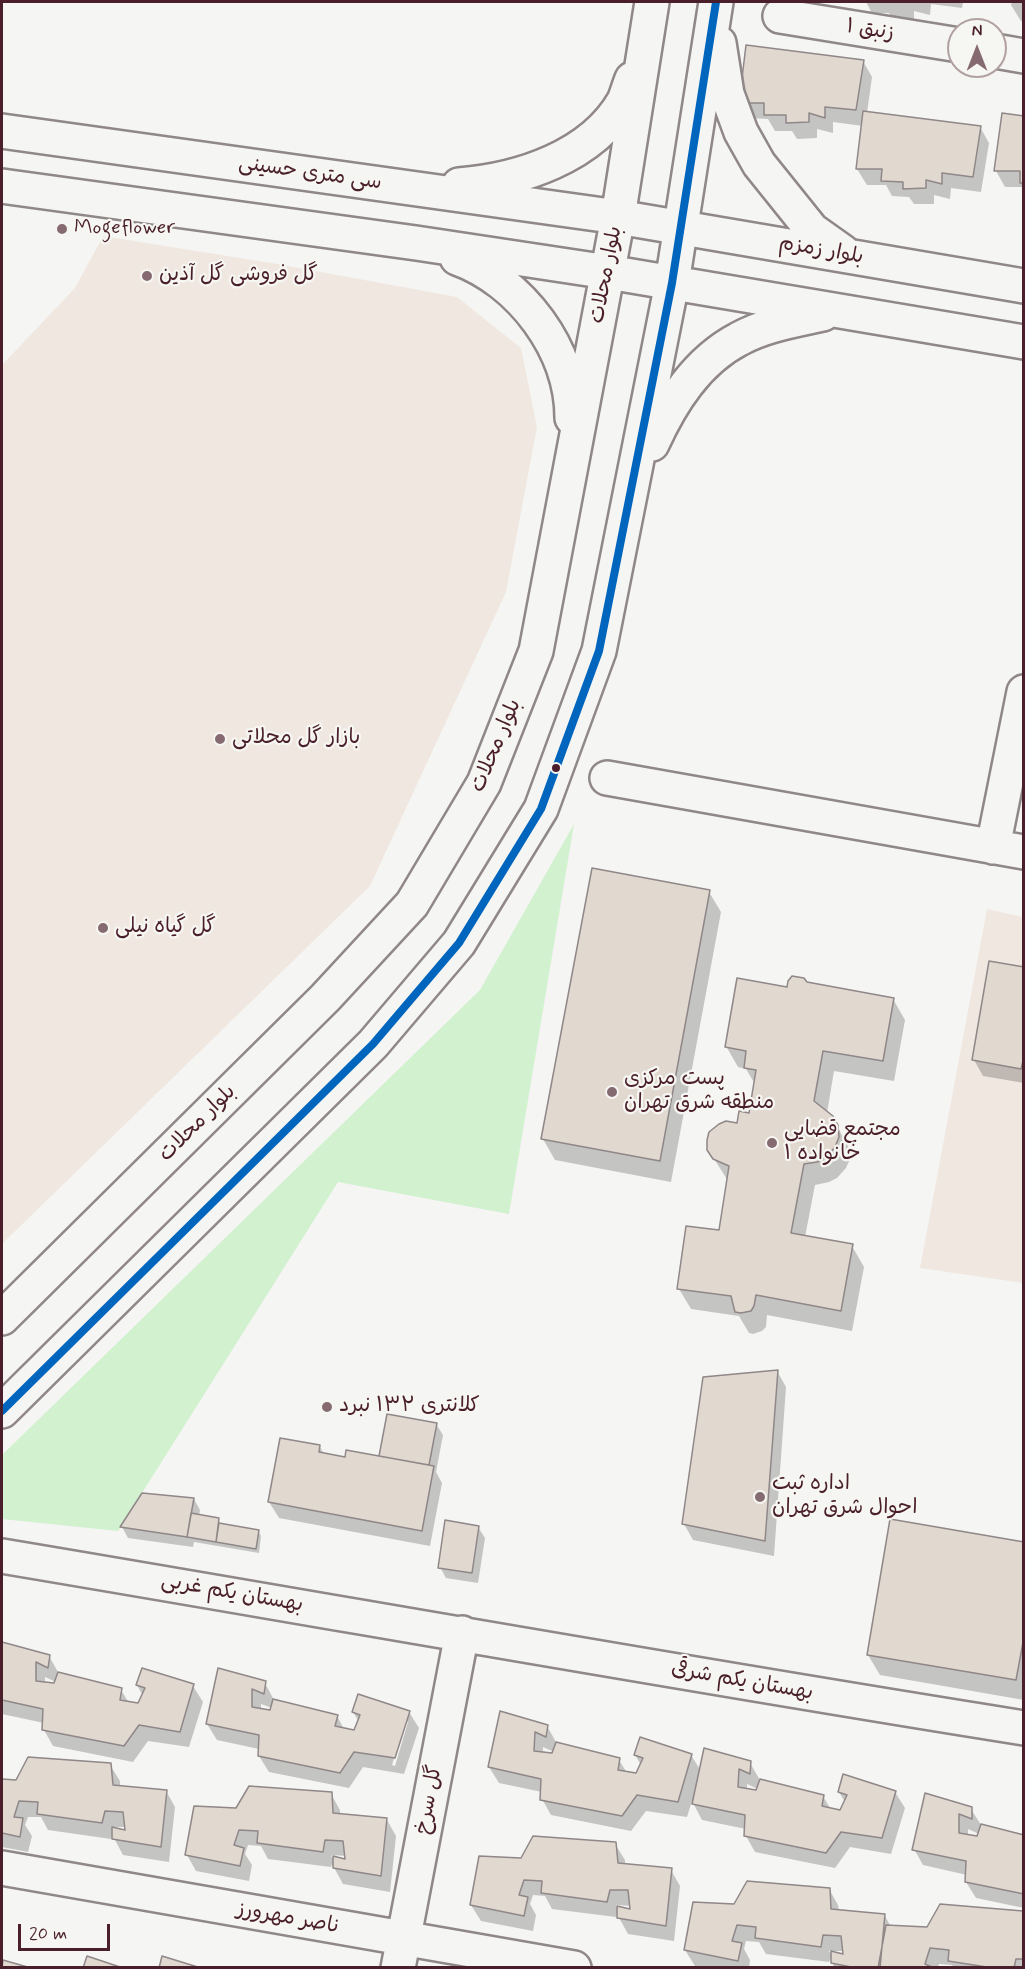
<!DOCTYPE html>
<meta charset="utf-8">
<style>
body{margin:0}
#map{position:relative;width:1025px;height:1969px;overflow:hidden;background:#f5f5f3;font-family:Mynerve,sans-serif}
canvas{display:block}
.frame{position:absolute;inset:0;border:3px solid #4a1f2b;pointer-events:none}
.north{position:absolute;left:947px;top:18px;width:60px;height:60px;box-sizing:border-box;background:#f6f6f2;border:2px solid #b1a0a2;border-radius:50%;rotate:0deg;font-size:16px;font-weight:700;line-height:24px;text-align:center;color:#4a1f2b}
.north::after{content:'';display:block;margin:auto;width:21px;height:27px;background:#866a71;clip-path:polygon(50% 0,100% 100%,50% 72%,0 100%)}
.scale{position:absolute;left:18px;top:1924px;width:92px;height:27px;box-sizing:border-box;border:3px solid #4a1f2b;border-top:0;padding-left:8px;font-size:18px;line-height:21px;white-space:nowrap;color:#4a1f2b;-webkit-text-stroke:4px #f6f6f2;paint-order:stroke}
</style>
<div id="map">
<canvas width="1025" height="1969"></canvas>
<div class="frame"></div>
<div class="north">N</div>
<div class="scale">20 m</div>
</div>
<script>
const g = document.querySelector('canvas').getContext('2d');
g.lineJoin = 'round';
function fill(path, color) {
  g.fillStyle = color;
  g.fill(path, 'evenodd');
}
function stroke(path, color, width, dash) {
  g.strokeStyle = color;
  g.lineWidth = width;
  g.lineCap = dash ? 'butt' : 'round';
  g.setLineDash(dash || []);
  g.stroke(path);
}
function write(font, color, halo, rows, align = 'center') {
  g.font = font + ' Mynerve,"Playpen Sans Arabic",sans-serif';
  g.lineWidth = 4.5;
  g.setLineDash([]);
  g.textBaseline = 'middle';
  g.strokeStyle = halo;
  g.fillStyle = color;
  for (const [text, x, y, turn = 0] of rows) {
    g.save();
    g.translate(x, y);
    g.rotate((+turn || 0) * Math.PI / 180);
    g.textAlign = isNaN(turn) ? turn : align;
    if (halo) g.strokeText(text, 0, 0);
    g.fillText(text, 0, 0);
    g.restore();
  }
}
const built = new Path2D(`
 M103 236 277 264 457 297 521 348 537 427 506 592 370 886 2 1244V365L75 288Z
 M987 909 1023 917V1283L920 1268Z`);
const green = new Path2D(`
 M574 824 509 1214 338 1182 118 1531 2 1519V1455L480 990Z`);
const shadow = new Path2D(`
 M866 2H963L962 8 931 4 930 15 914 11V20L894 21 889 13H872Z
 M1012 2H1024V21H1021L1011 5Z
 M863 61 872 77 867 113 980 127 989 143 981 192 951 188 950 199 934 195V204H914L909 197 892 196 886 185H867L857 169 863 126 833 122V133L817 129V138L797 139 792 131H775L768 119 750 118 741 102Z
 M1024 117V187H1005L996 171Z
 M709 892 721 912 671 1182 555 1160 543 1139Z
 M1024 969V1083L983 1076 974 1060Z
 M806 984 893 999 905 1020 894 1081 834 1071 827 1113 832 1117 849 1148 850 1159 846 1168 837 1178 829 1182 815 1185 805 1237 852 1246 864 1267 852 1331 767 1315 766 1327 762 1331 753 1334 749 1333 739 1316 691 1309 679 1289 721 1232 728 1181 708 1149 750 1115 755 1084 746 1069 738 1067 726 1046 788 988Z
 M777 1371 786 1387 774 1556 693 1540 684 1524Z
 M388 1415 436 1424 443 1435 436 1472 442 1483 430 1546 279 1518 269 1502 320 1447 324 1454 346 1459 380 1458Z
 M143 1495 194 1499 200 1510 199 1516 218 1520 222 1525 258 1531 261 1536 259 1553 194 1542 193 1547 128 1538 122 1527Z
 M478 1527 485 1538 478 1583 446 1578 440 1567Z
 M1024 1543V1700L880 1675 868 1655Z
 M3 1643 49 1656 58 1672 121 1690 129 1703 139 1705 143 1696 137 1685 193 1686 203 1702 189 1747 148 1741 133 1762 53 1746 44 1730V1723L2 1714V1652ZM45 1677 56 1682 55 1685 45 1684Z
 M219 1670 265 1683 274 1700 337 1716 344 1729 355 1731 359 1722 353 1712H409L419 1728 404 1774 363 1767 349 1788 269 1772 259 1756V1749L217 1740 207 1724ZM261 1704 272 1708 271 1712 261 1710ZM405 1722H408L395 1766 392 1765Z
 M501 1713 547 1726 556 1742 619 1760 627 1773 637 1775 641 1765 635 1755H691L701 1771 750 1763 760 1780 823 1796 831 1810 841 1811 845 1802 839 1792H895L905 1808 891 1854 850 1847 835 1868 755 1852 746 1836V1829L702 1820 692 1801 687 1817 646 1811 631 1831 551 1815 542 1799V1792L499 1783 489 1767ZM543 1747 554 1752 553 1755 543 1753ZM747 1784 758 1789V1792L747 1790Z
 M110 1765 120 1781V1787L166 1791 175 1807 169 1862 123 1855 114 1838 113 1831 111 1839 48 1830 41 1817H28L25 1825 32 1836 28 1852 2 1847V1781H17ZM112 1827H126V1832L112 1828Z
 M331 1794 340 1810V1816L387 1820 396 1836 390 1892 343 1884 332 1864 331 1867 268 1859 261 1846 248 1845 245 1854 252 1865 249 1881 196 1871 187 1855 237 1810ZM332 1855 346 1856V1861L331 1857Z
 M926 1795 971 1809 981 1825 1024 1837V1908L976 1898 966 1882 967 1875 923 1865 914 1849ZM968 1829 979 1834 978 1837 968 1836Z
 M615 1844 625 1860V1866L671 1870 680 1886 674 1941 628 1934 617 1914 616 1917 552 1909 545 1896 533 1895 530 1904 536 1915 533 1931 481 1921 471 1905 522 1860ZM616 1905 631 1906V1911L616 1907Z
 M829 1889 838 1905 839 1911 885 1916 891 1927 928 1929 1022 1913 1024 1916V1968H954L952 1965 939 1964 938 1968H835L832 1963V1955L829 1962 766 1954 759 1942 746 1941 744 1949 750 1960 749 1968H701L695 1966 685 1950 735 1905ZM829 1951H844L845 1956 829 1952Z`);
const building = new Path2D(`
 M746 45 864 60 856 110 825 107V118L809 113V122L786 123V115H764V103H739Z
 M863 111 981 126 973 177 942 173V184L926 180V188L903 189V182L881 181 882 169H856Z
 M1002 113 1024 116V183H1020V171H994Z
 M592 868 710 890 660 1161 541 1139Z
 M989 961 1024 967V1057L1021 1069 972 1060Z
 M792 976 804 978 807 982 894 998 883 1061 823 1051 814 1101 833 1116 838 1125 839 1137 835 1147 826 1157 817 1162 804 1164 791 1233 853 1244 841 1311 756 1295 754 1306 751 1311 741 1313 735 1312 731 1296 677 1289 686 1226 719 1230 729 1166 713 1159 707 1150V1140L709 1132 719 1124 726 1121 737 1123 739 1111 749 1113 756 1070 744 1068 746 1051 725 1047 737 978 787 987 788 981Z
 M778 1370 765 1541 682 1524 703 1377Z
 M387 1414 437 1423 429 1465 379 1456Z
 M280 1438 320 1445 319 1452 345 1457 346 1450 434 1466 422 1531 268 1502Z
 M142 1493 194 1498 187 1537 120 1527Z
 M191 1513 219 1518 216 1542 187 1537Z
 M890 1519 1024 1542V1637L1016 1680 867 1655Z
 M445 1520 479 1526 472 1573 438 1568Z
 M219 1523 259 1530 256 1549 216 1542Z
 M2 1642 50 1655 48 1668 36 1662V1681L54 1683 58 1672 122 1688 120 1700 138 1703 145 1688 136 1685 142 1668 194 1684 180 1732 139 1725 124 1746 42 1730 43 1709 2 1700Z
 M218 1668 266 1681 264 1694 252 1689V1707L270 1710 273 1699 338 1715 335 1726 354 1730 360 1715 352 1712 358 1694 410 1711 395 1758 354 1752 340 1773 258 1756 259 1735 206 1724Z
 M500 1711 548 1725 546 1737 535 1732 534 1751 552 1753 556 1742 620 1758 618 1770 636 1773 643 1758 634 1755 640 1737 692 1754 678 1802 637 1795 622 1816 540 1800 541 1779 488 1767Z
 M704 1748 751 1761 750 1774 739 1769 738 1787 756 1790 760 1779 824 1795 822 1806 840 1810 847 1795 838 1792 843 1774 896 1791 882 1838 841 1832 826 1853 744 1836 745 1815 692 1804Z
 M28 1757 111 1763 113 1785 167 1790 161 1847 112 1839V1827L125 1830 123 1812 105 1811 102 1823 37 1814 38 1802 19 1801 14 1817 23 1818 20 1837 2 1833V1779L16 1780Z
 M249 1786 332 1792 333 1813 387 1818 381 1876 333 1868V1856L345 1859 343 1841 325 1840 323 1852 257 1843 258 1831 239 1830 234 1845 244 1848 240 1866 185 1855 194 1806 236 1808Z
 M925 1793 972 1807V1819L959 1814V1833L977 1836 981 1824 1024 1835V1894L965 1882 966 1861 912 1850Z
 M533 1836 616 1842 618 1863 672 1868 666 1926 617 1918V1906L630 1909 628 1890H610L607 1902 541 1893 542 1881 524 1880 519 1895 528 1897 524 1916 470 1905 479 1856 521 1858Z
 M747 1881 830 1888 831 1909 885 1914 880 1968H856L831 1963V1951L843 1954 841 1936 823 1935 821 1947 755 1938 756 1927 737 1925 732 1941 742 1943 738 1961 684 1950 693 1902 734 1904Z
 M940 1904 1023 1911 1024 1959H1016L1014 1968H993L948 1961 949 1950 930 1948 925 1964 934 1968H878L886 1925 927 1927Z
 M87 1956 123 1968H83Z
 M162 1956 201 1968H159Z
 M3 1960 31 1968H2Z`);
const minor = new Path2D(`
 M780 16 959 45
 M995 51 1024 56
 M607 778 1024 852
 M993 847 1024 692
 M2 1556C342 1613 682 1674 1024 1728
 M2 1868 574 1968
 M398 1968 462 1633`);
const major = new Path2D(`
 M719 43 727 94 741 132 759 164 812 230 843 252
 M2 131 618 217 1024 286
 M459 185C520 180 592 157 624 101 627 94 629 86 632 79
 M2 186 416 243 608 272 1024 342
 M457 258C521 281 572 350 572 418
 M652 444C671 402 697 361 739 339 764 325 796 320 823 314
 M2 1318 325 998 412 904 484 783 536 651 618 217 652 2
 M2 1411 373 1044 459 943 541 809 599 651 672 283 716 2`);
const bus1 = new Path2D(`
 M2 1411 373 1044 459 943 541 809 599 651 672 283 716 2`);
const markers = [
 [62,229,6,"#866a71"],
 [147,276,6,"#866a71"],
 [220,739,6,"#866a71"],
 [556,768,5,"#4a1f2b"],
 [103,928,6,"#866a71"],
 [612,1092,6,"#866a71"],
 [772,1143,6,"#866a71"],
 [327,1407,6,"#866a71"],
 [760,1497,6,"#866a71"]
];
const streetNames = [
 ["زنبق ۱",870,31,9],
 ["سی متری حسینی",310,174,8],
 ["بلوار زمزم",821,251,10],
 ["بلوار محلات",607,275,-79],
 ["بلوار محلات",497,746,-67],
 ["بلوار محلات",198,1124,-45],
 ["بهستان یکم غربی",232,1594,10],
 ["بهستان یکم شرقی",742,1682,10],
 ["گل سرخ",430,1800,-79],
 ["ناصر مهرورز",288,1919,10]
];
const poiNames = [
 ["Mogeflower",74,229],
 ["گل فروشی گل آذین",159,276],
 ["بازار گل محلاتی",232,739],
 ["گل گیاه نیلی",115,928],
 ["پست مرکزی",624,1080],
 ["منطقه شرق تهران",624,1104],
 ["مجتمع قضایی",784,1131],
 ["خانواده ۱",784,1155],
 ["کلانتری ۱۳۲ نبرد",339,1407],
 ["اداره ثبت",772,1485],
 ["احوال شرق تهران",772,1509]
];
fill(built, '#f0e8e0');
fill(green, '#d1f1cf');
fill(shadow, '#0003');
fill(building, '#e1d8d0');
stroke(building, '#8f8788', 1.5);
stroke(minor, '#8f8788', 38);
stroke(major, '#8f8788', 38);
stroke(minor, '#f5f5f3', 33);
stroke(major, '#f5f5f3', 33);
stroke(bus1, '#0065bd', 8);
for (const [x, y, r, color] of markers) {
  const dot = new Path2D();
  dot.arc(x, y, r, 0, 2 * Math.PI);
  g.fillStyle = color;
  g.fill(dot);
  stroke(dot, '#f6f6f2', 2);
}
write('21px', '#4a1f2b', '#f6f6f2', streetNames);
write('21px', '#4a1f2b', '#f6f6f2', poiNames, 'left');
</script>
